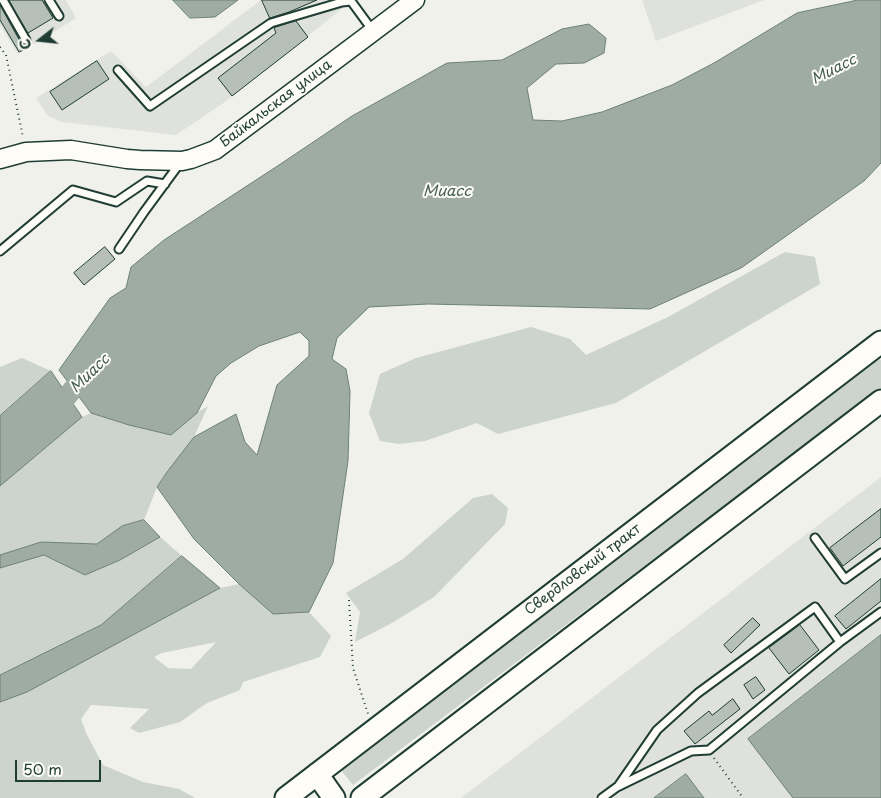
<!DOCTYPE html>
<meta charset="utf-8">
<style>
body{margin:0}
#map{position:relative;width:881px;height:798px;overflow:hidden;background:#f0f1eb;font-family:"Playpen Sans",sans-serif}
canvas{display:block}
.north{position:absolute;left:15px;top:15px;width:50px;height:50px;-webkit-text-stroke:4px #fdfcf7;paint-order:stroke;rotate:254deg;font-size:14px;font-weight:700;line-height:20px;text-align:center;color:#1f3d34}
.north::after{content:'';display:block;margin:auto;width:18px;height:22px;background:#1f3d34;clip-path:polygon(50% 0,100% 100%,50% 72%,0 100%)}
.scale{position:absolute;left:15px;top:760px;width:86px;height:22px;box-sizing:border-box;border:2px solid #1f3d34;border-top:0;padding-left:6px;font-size:15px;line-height:18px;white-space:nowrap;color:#1f3d34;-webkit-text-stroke:4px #fdfcf7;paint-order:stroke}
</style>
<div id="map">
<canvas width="881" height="798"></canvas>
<div class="north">С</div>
<div class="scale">50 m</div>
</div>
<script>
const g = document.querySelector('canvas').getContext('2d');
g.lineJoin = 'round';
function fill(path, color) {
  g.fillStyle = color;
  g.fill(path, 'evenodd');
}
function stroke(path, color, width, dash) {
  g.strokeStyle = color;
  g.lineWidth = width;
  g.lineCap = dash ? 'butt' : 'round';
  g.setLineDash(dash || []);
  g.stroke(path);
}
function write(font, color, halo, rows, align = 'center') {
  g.font = font + ' "Playpen Sans",sans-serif';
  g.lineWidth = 4;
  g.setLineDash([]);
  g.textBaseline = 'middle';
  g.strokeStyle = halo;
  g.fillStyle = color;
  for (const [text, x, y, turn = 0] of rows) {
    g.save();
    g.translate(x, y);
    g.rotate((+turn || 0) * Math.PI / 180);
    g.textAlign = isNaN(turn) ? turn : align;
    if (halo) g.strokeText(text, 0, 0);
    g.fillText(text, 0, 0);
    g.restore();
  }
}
const built = new Path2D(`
 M0 0H66L76 18 18 54 0 25Z
 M261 0H342L343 8 222 104 176 135 62 122 48 116 36 98 111 51 146 87Z
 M642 0H764L656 41Z
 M881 477V798H461Z`);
const green = new Path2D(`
 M785 252 815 257 820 284 616 403 498 434 477 423 425 441 399 444 380 441 369 413 380 374 416 358 531 327 570 339 586 355 668 317Z
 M22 358 51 371 0 416V367Z
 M878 359 881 360V388L353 785 341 770Z
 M208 406 194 437 167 472 157 487 144 520 122 526 97 544 41 542 0 555V486L82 417 91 413 129 425 171 435 197 413Z
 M492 494 508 508 505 524 434 597 390 624 355 642 360 612 346 593 403 559 473 498Z
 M160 537 182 556 101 625 0 675V568L44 555 85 575 120 560Z
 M239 584 273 614 309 612 331 636 320 657 243 682 240 690 207 703 180 722 139 733 130 728 149 709 91 705 81 719 86 733 103 765 143 782 179 789 195 798H0V691L122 641 220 588ZM216 642 191 669 168 668 154 657 162 653Z`);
const water = new Path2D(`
 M173 0H238L215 17 190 18Z
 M858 0H881V163L864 181 741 268 650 309 428 304 369 307 337 338 332 359 346 369 350 391 348 461 333 563 309 612 273 614 239 584 194 539 157 487 167 472 194 437 236 414 245 442 257 455 277 385 309 356V341L300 332 259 346 231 363 216 376 197 413 171 435 129 425 91 413 59 370 110 298 126 288 131 267 164 240 279 165 352 116 447 63 502 60 562 29 589 24 606 38 604 53 584 63 556 64 527 88 533 120 562 121 602 112 672 85 714 63 797 13Z
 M51 371 82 417 0 486V416Z
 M144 520 160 537 120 560 85 575 44 555 0 568V555L41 542 97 544 122 526Z
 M182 556 220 588 27 692 0 702V675L101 625Z
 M881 635V798H793L748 739Z
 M686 774 704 798H654Z`);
const river = new Path2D(`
 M51 417 73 389 94 370`);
const building = new Path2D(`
 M9 0H42L53 18 28 33Z
 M262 0H317L289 12 270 18Z
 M0 5 21 43 26 45 27 48 19 52 0 20Z
 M296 21 308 37 232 96 218 78 276 33 274 28Z
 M97 61 109 79 62 110 50 92Z
 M105 247 115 259 84 285 74 273Z
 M881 509V537L843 566 830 548Z
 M881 579V601L846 629 835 616Z
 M753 618 760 625 731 653 724 645Z
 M800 625 819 650 789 674 769 648Z
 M756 677 765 690 753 699 744 685Z
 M733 699 740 709 695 744 684 731 709 711 712 715Z`);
const path = new Path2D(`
 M0 47 6 55 23 137
 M349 600 353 668 368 714
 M714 758 743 798`);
const service = new Path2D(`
 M3 0 26 40
 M49 0 59 16
 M118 70 150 106 271 23 342 2 351 1 373 31
 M119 249 144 212 180 163
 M0 251 73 190 116 202 147 181 165 184
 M815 538 845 579 881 553
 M619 785 657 730 698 693 815 607 840 642
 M602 798 617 787 691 751 709 750 840 642 881 612`);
const tertiary = new Path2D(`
 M0 159 26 152 71 150 127 159 140 160 182 161 191 159 215 150 282 100 415 0`);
const primary = new Path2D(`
 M317 774 334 798
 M286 798 881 342
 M362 798 881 401`);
const streetNames = [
 ["Байкальская улица",276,104,-37],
 ["Свердловский тракт",583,570,-37]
];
const waterNames = [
 ["Миасс",834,70,-27],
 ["Миасс",447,192],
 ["Миасс",90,374,-44]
];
fill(built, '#dfe2dc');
fill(green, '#cdd3cd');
fill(water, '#9faca4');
stroke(water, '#6c8077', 1);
stroke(river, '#9faca4', 20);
fill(building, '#b6bfb8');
stroke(building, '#1f3d34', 1);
stroke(service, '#1f3d34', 11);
stroke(tertiary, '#1f3d34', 21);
stroke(primary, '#1f3d34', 25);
stroke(path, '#1f3d34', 2, [1, 4]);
stroke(service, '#fdfcf7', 7);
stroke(tertiary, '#fdfcf7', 18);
stroke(primary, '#fdfcf7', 21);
write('14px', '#1f3d34', '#fdfcf7', streetNames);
write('italic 15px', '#455e56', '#fdfcf7', waterNames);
</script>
